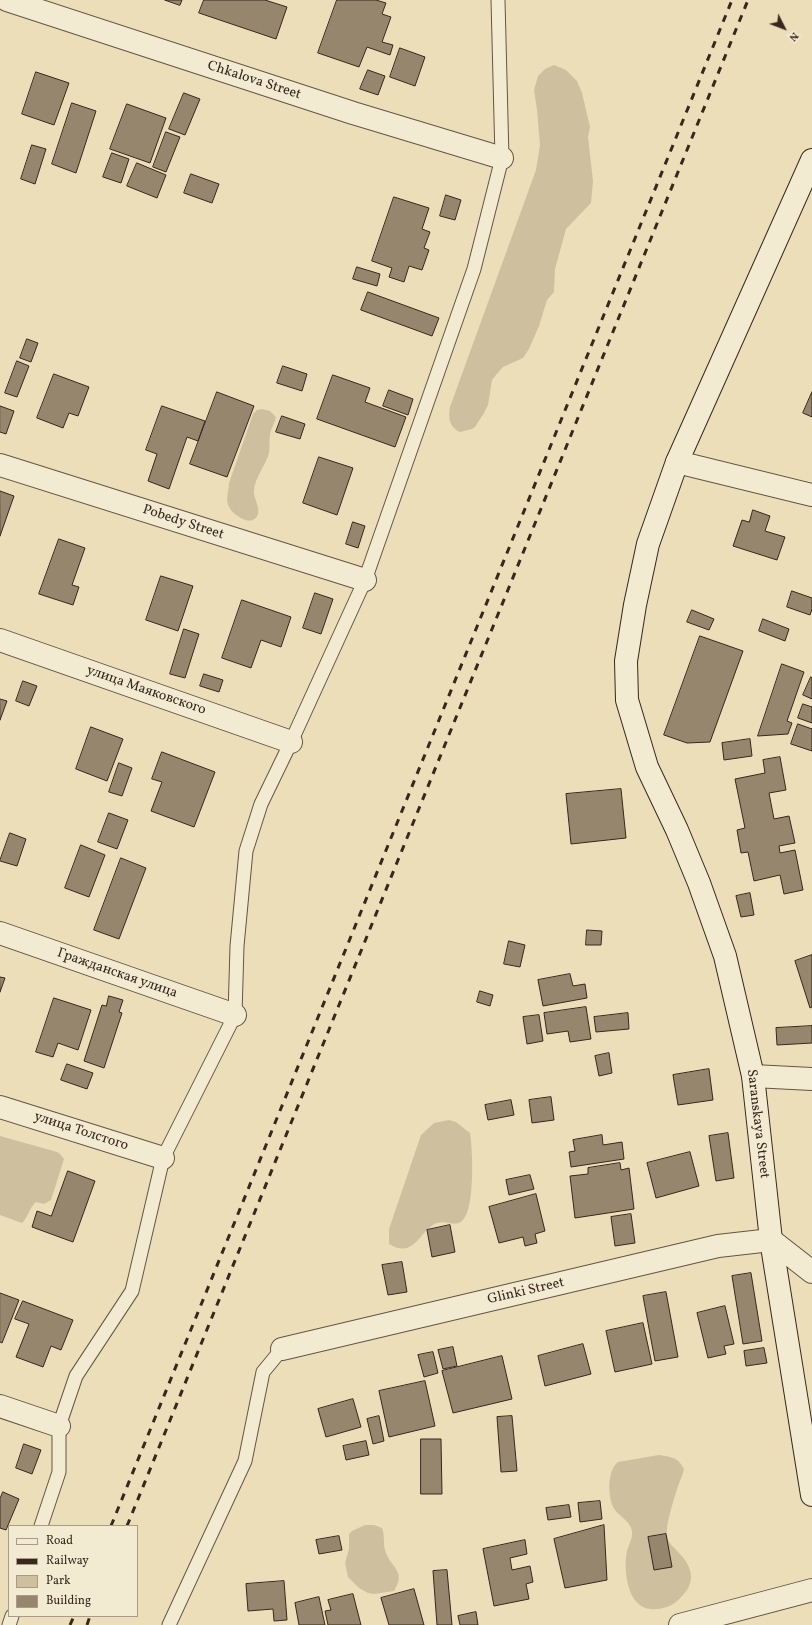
<!DOCTYPE html>
<meta charset="utf-8">
<style>
body{margin:0}
#map{position:relative;width:812px;height:1625px;overflow:hidden;background:#eddeba;font-family:Vollkorn,serif}
canvas{display:block}
.legend{position:absolute;left:8px;top:1525px;width:130px;height:92px;box-sizing:border-box;background:#f3ead2;border:1px solid #a89c89;margin:0;padding:5px 7px;list-style:none;font-size:12px;color:#37271c}
.legend li{display:flex;align-items:center;gap:8px;height:20px}
.legend b{width:20px;border:1px solid #a89c89}
.north{position:absolute;left:764px;top:8px;width:40px;height:40px;-webkit-text-stroke:3px #f3ead2;paint-order:stroke;rotate:132deg;font-size:11px;font-weight:700;line-height:16px;text-align:center;color:#37271c}
.north::after{content:'';display:block;margin:auto;width:14px;height:18px;background:#37271c;clip-path:polygon(50% 0,100% 100%,50% 72%,0 100%)}
</style>
<div id="map">
<canvas width="812" height="1625"></canvas>
<ul class="legend">
<li><b style="height:5px;background:#f3ead2"></b>Road</li>
<li><b style="height:5px;background:#37271c"></b>Railway</li>
<li><b style="height:11px;background:#cebf9f"></b>Park</li>
<li><b style="height:11px;background:#96866e"></b>Building</li>
</ul>
<div class="north">N</div>
</div>
<script>
const g = document.querySelector('canvas').getContext('2d');
g.lineJoin = 'round';
function fill(path, color) {
  g.fillStyle = color;
  g.fill(path, 'evenodd');
}
function stroke(path, color, width, dash) {
  g.strokeStyle = color;
  g.lineWidth = width;
  g.lineCap = dash ? 'butt' : 'round';
  g.setLineDash(dash || []);
  g.stroke(path);
}
function write(font, color, halo, rows, align = 'center') {
  g.font = font + ' Vollkorn,serif';
  g.lineWidth = 3.5;
  g.setLineDash([]);
  g.textBaseline = 'middle';
  g.strokeStyle = halo;
  g.fillStyle = color;
  for (const [text, x, y, turn = 0] of rows) {
    g.save();
    g.translate(x, y);
    g.rotate((+turn || 0) * Math.PI / 180);
    g.textAlign = isNaN(turn) ? turn : align;
    if (halo) g.strokeText(text, 0, 0);
    g.fillText(text, 0, 0);
    g.restore();
  }
}
const green = new Path2D(`
 M554 65 566 70 577 81 582 93 590 127 588 137 593 181 591 203 566 229 555 269 554 292 547 300 539 326 529 349 523 358 503 367 496 375 492 380 488 405 484 413 475 427 472 429 460 432C449 427 448 418 450 407L536 170 540 145 537 110 534 90 538 76 545 69Z
 M262 409 270 411 276 417C275 423 271 428 270 434 269 440 270 447 269 453 266 465 255 477 254 490 253 498 260 506 258 514 253 529 233 515 229 507 225 500 229 490 229 483L253 414 257 410Z
 M449 1120 456 1122 470 1133C473 1152 474 1199 466 1215 458 1231 449 1219 437 1223 420 1229 415 1260 389 1244V1229L421 1135 434 1123Z
 M0 1136 57 1152 60 1154 64 1159 51 1200 44 1204 36 1202C29 1208 29 1216 22 1223L0 1215Z
 M659 1455C671 1457 678 1457 684 1469 683 1475 680 1480 678 1486 675 1496 666 1523 667 1533 667 1543 673 1546 679 1553 696 1571 695 1586 676 1602 670 1607 659 1610 651 1609 627 1608 623 1569 627 1551 629 1544 633 1538 632 1531 630 1521 620 1517 615 1510 607 1499 607 1470 618 1462Z
 M365 1525H374L382 1528C385 1535 383 1542 385 1550 390 1568 407 1570 394 1591L374 1594 368 1593 359 1588 348 1577 345 1563 349 1549V1534L352 1531Z`);
const building = new Path2D(`
 M165 0H182L180 5Z
 M204 0H265L287 7 276 39 199 13Z
 M337 0H376L386 3 382 14 391 17 382 42 393 45 390 55 367 47 359 67 318 53Z
 M400 48 425 57 415 86 390 77Z
 M368 70 385 76 378 95 360 89Z
 M36 72 69 83 54 125 22 114Z
 M184 93 200 99 185 135 169 129Z
 M72 103 96 111 76 173 52 164Z
 M127 104 166 118 150 163 110 149Z
 M166 132 180 137 166 172 153 167Z
 M32 145 46 149 35 184 21 179Z
 M112 153 129 159 121 183 103 177Z
 M137 163 166 175 157 198 127 186Z
 M191 174 219 184 212 203 184 193Z
 M446 195 461 200 455 220 440 216Z
 M394 197 429 208 422 229 430 232 424 248 429 250 422 270 409 266 404 282 389 277 392 268 372 261Z
 M357 267 380 274 377 286 353 279Z
 M368 292 439 318 432 336 361 310Z
 M27 339 38 343 31 362 20 358Z
 M17 361 29 366 17 397 5 393Z
 M283 366 307 374 302 391 277 383Z
 M54 374 89 387 78 416 69 413 63 428 37 418Z
 M333 375 370 388 365 402 406 417 395 447 317 419Z
 M389 390 413 399 408 415 383 406Z
 M217 392 254 406 227 477 190 464Z
 M812 392V417L803 413Z
 M0 406 14 411 6 434 0 432Z
 M162 406 205 421 198 441 187 437 169 489 148 481 157 454 146 450Z
 M282 416 305 424 300 439 276 432Z
 M319 457 353 468 337 515 303 503Z
 M0 491 14 496 0 536Z
 M753 510 770 516 765 531 785 537 777 560 733 546 742 520 749 522Z
 M353 522 365 526 358 548 346 544Z
 M59 539 85 548 72 585 79 587 73 605 39 594Z
 M161 576 193 586 178 631 146 620Z
 M792 591 812 598V609L810 615 787 607Z
 M315 593 333 599 321 634 303 628Z
 M242 600 291 617 281 647 261 640 251 668 222 658Z
 M692 610 714 619 709 630 687 622Z
 M763 619 789 629 785 641 759 631Z
 M184 629 199 634 185 678 170 674Z
 M700 636 743 651 710 742 687 743 664 735Z
 M782 664 804 672 787 721 792 723 788 734 758 736Z
 M204 674 223 680 219 692 200 686Z
 M811 677 812 678V699L803 695Z
 M23 681 37 686 29 706 16 701Z
 M0 699 7 701 0 720Z
 M803 704 812 707V723L798 718Z
 M798 724 812 729V751L791 744Z
 M91 727 123 739 107 781 76 769Z
 M750 739 752 756 724 760 722 743Z
 M162 752 215 772 194 827 151 811 162 782 152 779Z
 M780 757 786 790 769 793 774 819 789 816 795 843 779 846 780 853 795 850 803 890 784 894 780 875 754 881 748 852 741 853 737 830 745 828 735 779 765 773 763 760Z
 M119 763 132 768 122 796 109 792Z
 M621 789 626 838 571 844 566 794Z
 M109 813 128 820 117 849 98 842Z
 M10 833 26 839 17 866 0 861Z
 M81 845 105 855 89 897 65 888Z
 M121 858 146 868 119 939 94 930Z
 M750 893 754 915 741 917 736 896Z
 M587 930 602 931 601 945H586Z
 M509 941 525 945 520 967 504 964Z
 M812 955V1007L810 1008 795 961Z
 M570 974 573 986 585 984 587 998 543 1006 538 980Z
 M0 977 5 978 0 992Z
 M480 991 493 995 490 1006 477 1002Z
 M109 996 123 1000 119 1012 122 1013 104 1068 84 1061 102 1005 106 1006Z
 M54 998 91 1010 78 1050 58 1043 53 1057 36 1052Z
 M586 1007 591 1039 570 1042 568 1031 547 1034 544 1013Z
 M628 1013 629 1029 596 1032 594 1017Z
 M539 1015 543 1041 527 1044 523 1017Z
 M812 1026V1043L777 1045 776 1028Z
 M609 1053 612 1073 599 1076 595 1056Z
 M67 1064 93 1073 87 1089 61 1080Z
 M709 1069 713 1100 678 1105 673 1075Z
 M551 1097 554 1120 532 1123 529 1100Z
 M511 1100 514 1115 488 1120 485 1105Z
 M728 1133 734 1178 716 1181 709 1136Z
 M602 1135 603 1145 622 1142 624 1159 571 1167 569 1152 575 1151 573 1140Z
 M690 1152 699 1186 656 1198 647 1163Z
 M620 1163 621 1170 629 1168 634 1209 575 1218 570 1176 588 1174V1168Z
 M68 1171 95 1181 73 1242 32 1227 37 1211 51 1216Z
 M530 1175 534 1189 509 1195 506 1180Z
 M536 1194 545 1231 535 1234 537 1243 525 1246 523 1237 499 1243 489 1207Z
 M631 1214 635 1243 615 1246 611 1217Z
 M450 1225 455 1252 432 1257 427 1230Z
 M402 1262 407 1292 388 1295 382 1265Z
 M751 1273 762 1341 743 1344 732 1276Z
 M666 1292 678 1357 655 1361 643 1296Z
 M0 1293 19 1300 2 1343 0 1342Z
 M23 1301 73 1320 61 1350 51 1346 43 1367 16 1357 29 1324 15 1319Z
 M725 1306 734 1344 724 1346 726 1354 708 1358 697 1313Z
 M643 1323 652 1364 615 1372 606 1331Z
 M583 1344 591 1374 545 1386 538 1356Z
 M453 1347 457 1366 443 1369 438 1350Z
 M764 1348 767 1363 746 1366 744 1351Z
 M433 1352 438 1373 424 1377 418 1355Z
 M502 1356 512 1399 453 1413 442 1371Z
 M425 1381 435 1426 389 1437 379 1391Z
 M353 1399 361 1427 326 1437 318 1409Z
 M379 1416 384 1441 373 1444 367 1419Z
 M512 1416 517 1471 501 1472 497 1417Z
 M421 1439H441L442 1494H421Z
 M366 1441 369 1455 346 1460 343 1446Z
 M24 1444 41 1450 32 1474 16 1468Z
 M3 1492 19 1499 6 1530 0 1528V1499Z
 M600 1501 602 1519 580 1522 578 1503Z
 M569 1505 571 1517 548 1520 546 1508Z
 M604 1525 607 1580 565 1588 554 1539Z
 M666 1534 672 1567 654 1570 648 1537Z
 M339 1536 342 1550 319 1554 316 1540Z
 M525 1540 527 1554 510 1558 512 1570 530 1566 533 1582 526 1584 529 1599 494 1606 483 1549Z
 M447 1570 452 1625H437L433 1571Z
 M284 1581 287 1620 274 1621 273 1609 248 1611 246 1584Z
 M414 1589 424 1625H389L381 1598Z
 M353 1594 361 1625H328L325 1611 331 1610 328 1600Z
 M319 1597 325 1625H299L295 1603Z
 M476 1612 478 1625H460L458 1616Z`);
const lane = new Path2D(`
 M41 1526 59 1472V1426L76 1376 132 1291 163 1158 235 1015 237 946 246 851 261 804 291 742 365 580 474 269 502 158 498 0
 M9 1625 12 1616
 M169 1625 245 1461 263 1372 282 1349`);
const street = new Path2D(`
 M7 0 353 113 502 158
 M677 462 812 495
 M0 465 365 580
 M0 640 291 742
 M0 933 235 1015
 M753 1076 812 1079
 M0 1107 163 1158
 M282 1349 718 1246 771 1240 812 1272
 M0 1406 59 1426
 M680 1625 812 1590`);
const secondary = new Path2D(`
 M812 160 677 462 648 544 635 605 626 661 627 700 647 767 677 830 699 883 725 956 753 1076 771 1240 812 1495`);
const rail = new Path2D(`
 M111 1526 732 0
 M127 1526 748 0
 M70 1625 74 1616
 M87 1625 90 1616`);
const streetNames = [
 ["Chkalova Street",254,81,18],
 ["Pobedy Street",183,523,18],
 ["улица Маяковского",146,691,19],
 ["Гражданская улица",117,974,19],
 ["Saranskaya Street",757,1124,83],
 ["улица Толстого",81,1132,18],
 ["Glinki Street",526,1292,-13]
];
fill(green, '#cebf9f');
fill(building, '#96866e');
stroke(building, '#37271c', 1);
stroke(lane, '#645544', 15);
stroke(street, '#645544', 24);
stroke(secondary, '#37271c', 24);
stroke(lane, '#f3ead2', 13);
stroke(street, '#f3ead2', 22);
stroke(secondary, '#f3ead2', 22);
stroke(rail, '#37271c', 3, [7, 7]);
write('14px', '#37271c', '#f3ead2', streetNames);
</script>
